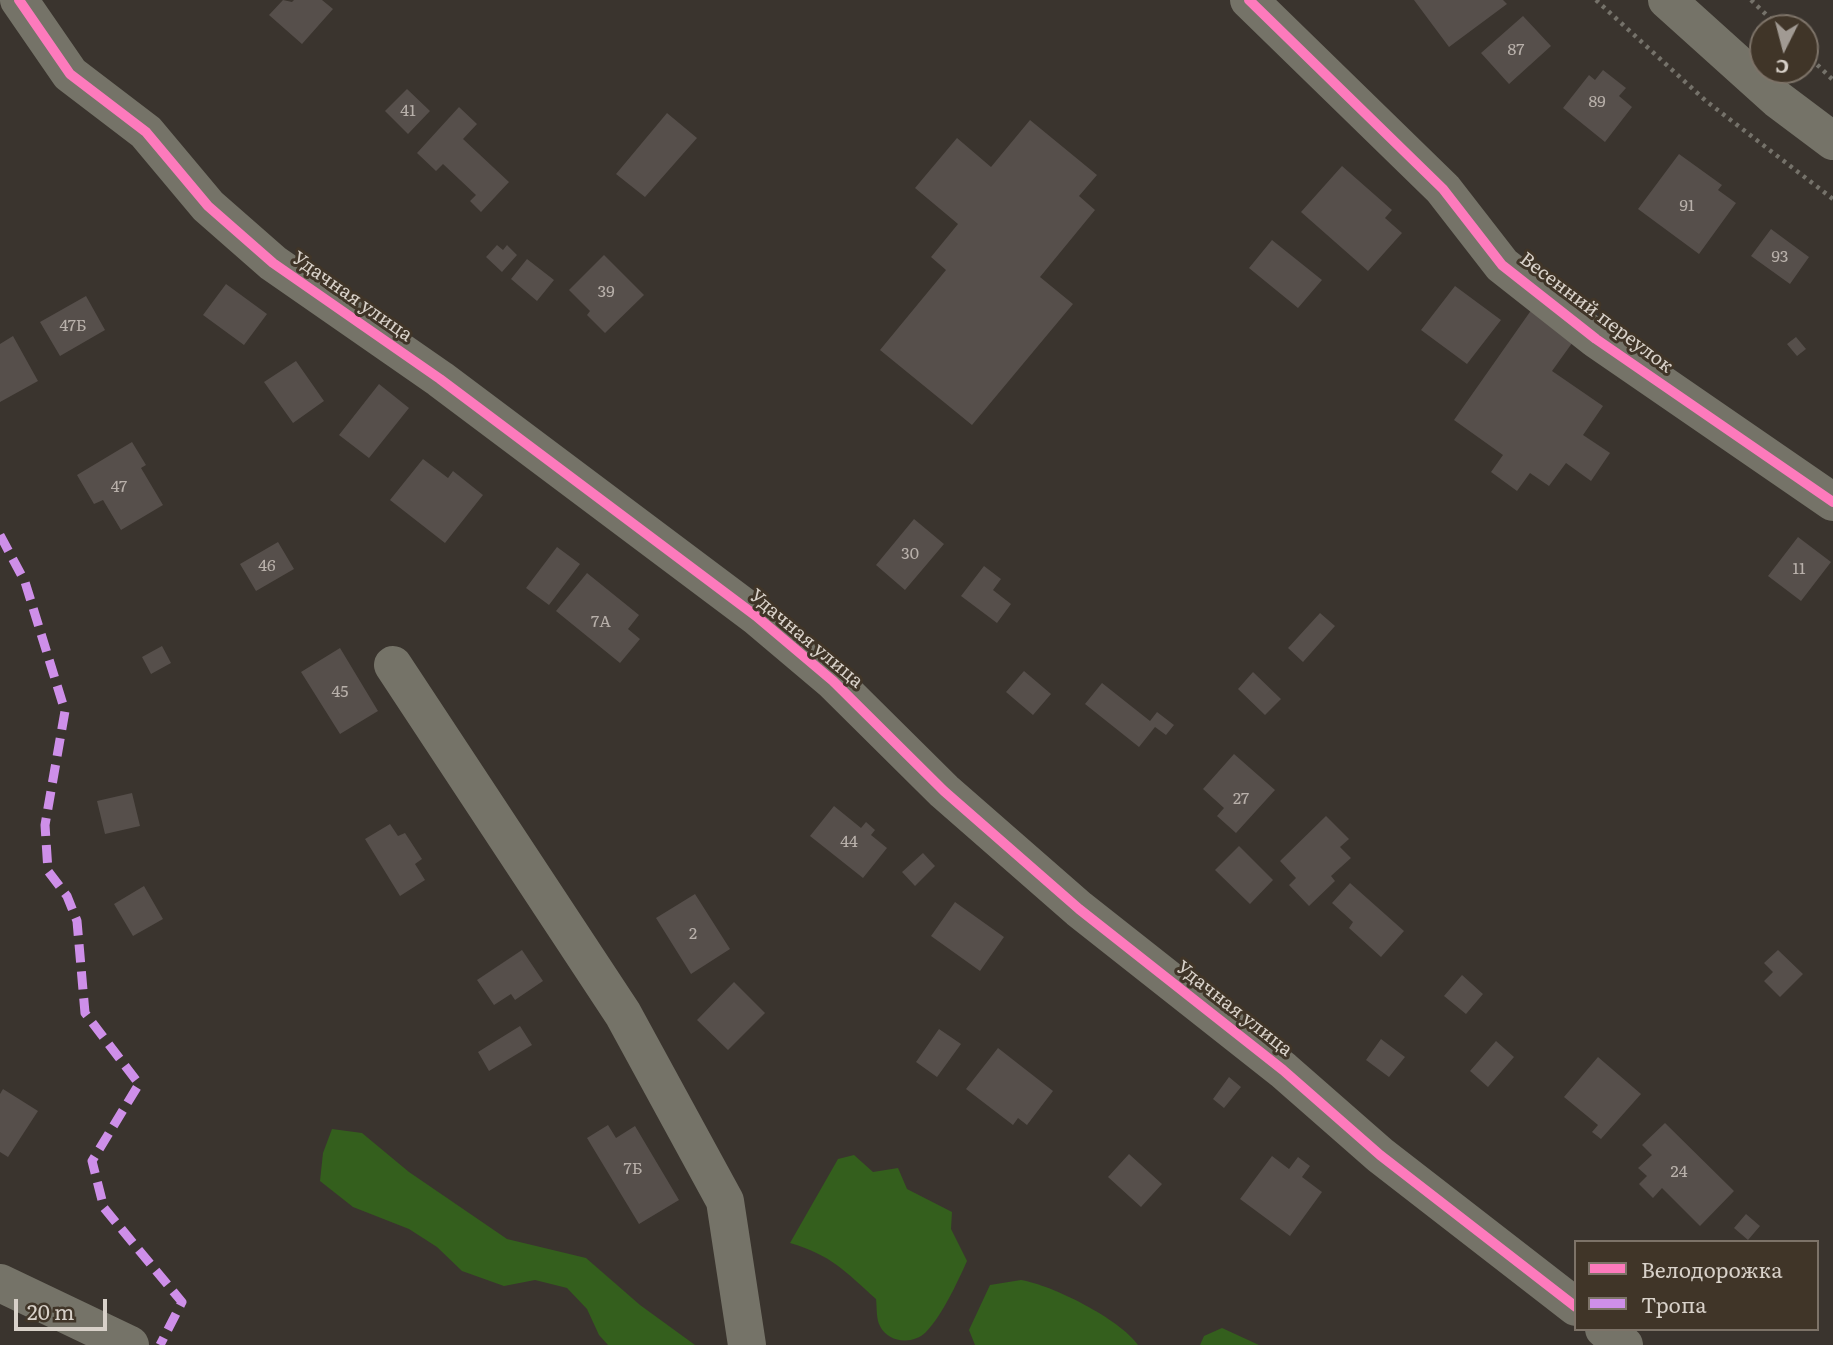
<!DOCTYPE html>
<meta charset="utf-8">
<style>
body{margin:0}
#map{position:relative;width:1833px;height:1345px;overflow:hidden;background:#3a342e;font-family:Literata,serif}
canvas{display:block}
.legend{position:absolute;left:1574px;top:1240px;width:245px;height:91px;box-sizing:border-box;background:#403528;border:2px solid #7d7368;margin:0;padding:9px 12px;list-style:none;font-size:21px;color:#d8d1c9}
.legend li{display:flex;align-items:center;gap:14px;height:35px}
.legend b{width:35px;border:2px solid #7d7368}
.north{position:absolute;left:1749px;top:14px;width:70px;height:70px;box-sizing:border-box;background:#403528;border:2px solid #7d7368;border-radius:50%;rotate:186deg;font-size:19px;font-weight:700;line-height:28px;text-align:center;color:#d8d1c9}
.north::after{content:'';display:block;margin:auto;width:24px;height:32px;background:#a19a93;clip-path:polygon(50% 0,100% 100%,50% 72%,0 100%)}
.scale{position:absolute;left:14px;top:1299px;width:93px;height:32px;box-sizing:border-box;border:4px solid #d8d1c9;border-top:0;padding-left:9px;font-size:21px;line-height:24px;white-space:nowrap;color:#d8d1c9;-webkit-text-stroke:5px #403528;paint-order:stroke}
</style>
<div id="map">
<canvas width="1833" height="1345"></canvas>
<ul class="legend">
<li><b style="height:9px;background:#fd7abc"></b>Велодорожка</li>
<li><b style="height:9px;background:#ce8fe9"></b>Тропа</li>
</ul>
<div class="north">С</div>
<div class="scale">20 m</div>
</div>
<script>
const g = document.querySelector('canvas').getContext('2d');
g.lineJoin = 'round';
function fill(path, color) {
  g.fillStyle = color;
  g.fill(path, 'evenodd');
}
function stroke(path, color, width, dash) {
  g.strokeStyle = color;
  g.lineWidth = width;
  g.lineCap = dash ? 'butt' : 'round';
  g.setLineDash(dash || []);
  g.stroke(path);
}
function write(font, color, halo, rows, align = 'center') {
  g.font = font + ' Literata,serif';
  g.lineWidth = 6;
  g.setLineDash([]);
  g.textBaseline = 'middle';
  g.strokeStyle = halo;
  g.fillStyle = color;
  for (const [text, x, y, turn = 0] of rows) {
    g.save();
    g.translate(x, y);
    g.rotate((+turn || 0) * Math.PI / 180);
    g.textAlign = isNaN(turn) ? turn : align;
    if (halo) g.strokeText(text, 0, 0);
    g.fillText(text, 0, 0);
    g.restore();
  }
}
const water = new Path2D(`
 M332 1129 362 1133 409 1172 507 1239 586 1258 640 1305 695 1345H608L599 1335 587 1309 567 1288 535 1280 504 1286 462 1271 437 1247 409 1229 353 1207 320 1181 323 1153Z
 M854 1155 873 1172 898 1168 907 1189 952 1212 951 1229 967 1261C957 1283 943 1314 926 1332 913 1345 888 1343 880 1326 876 1319 877 1307 876 1299 845 1271 831 1255 790 1243L838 1159Z
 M1021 1280C1052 1285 1120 1319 1138 1345H975L969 1330 990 1285Z
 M1222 1328 1259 1345H1200L1204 1336Z`);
const building = new Path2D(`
 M283 0 292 2 294 0H322L333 9 302 44 269 15Z
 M1414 0H1503L1507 4 1449 47Z
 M1523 16 1551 46 1509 84 1481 53Z
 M1603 70 1626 88 1619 96 1632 107 1605 142 1563 108 1589 75 1595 80Z
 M407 89 430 111 408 134 385 111Z
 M459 107 477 124 463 139 509 182 481 212 470 201 476 195 443 164 436 171 417 153Z
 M667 113 697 138 645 197 616 174Z
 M1030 120 1097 175 1079 196 1095 210 1040 277 1073 304 972 425 880 350 946 270 931 257 958 224 915 188 957 138 991 167Z
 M1679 154 1722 185 1718 190 1736 203 1699 254 1638 209Z
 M1342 166 1392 210 1385 218 1402 233 1368 271 1301 212Z
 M1771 229 1809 257 1790 284 1751 256Z
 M1272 240 1322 280 1298 308 1249 268Z
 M497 245 503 250 507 245 517 255 502 272 486 257Z
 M604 255 644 295 605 333 587 315 590 311 569 290Z
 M527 259 554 280 537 301 511 279Z
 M226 284 267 314 244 345 203 315Z
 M1455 286 1501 320 1467 364 1421 330Z
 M86 296 105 330 60 356 40 322Z
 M1532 309 1575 339 1552 371 1603 406 1583 435 1610 453 1591 481 1566 463 1549 486 1530 473 1517 491 1491 472 1503 455 1454 420Z
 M13 336 38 381 0 402V344Z
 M1796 337 1806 349 1797 356 1787 344Z
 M296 361 324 401 293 423 264 382Z
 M379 384 409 408 369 458 339 435Z
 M132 442 146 465 141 468 163 505 121 530 103 500 94 504 77 475Z
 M423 459 448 478 453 471 483 495 445 543 390 500Z
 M914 519 944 544 905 590 876 565Z
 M1798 537 1831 562 1801 601 1768 576Z
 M278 542 294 569 256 591 240 564Z
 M557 547 580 564 549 605 526 588Z
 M984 566 1001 579 993 590 1011 604 997 623 961 596Z
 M587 573 639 615 628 629 640 639 620 663 556 611Z
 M1320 613 1335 626 1303 662 1288 648Z
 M162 646 171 663 151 674 142 657Z
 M340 648 378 711 340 734 301 672Z
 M1024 671 1051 694 1033 715 1006 692Z
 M1253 672 1281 699 1265 715 1238 689Z
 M1102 683 1150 721 1157 712 1174 725 1166 735 1155 727 1139 747 1085 704Z
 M1234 754 1275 790 1236 833 1217 816 1224 808 1203 789Z
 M132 793 140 826 105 834 97 801Z
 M834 806 861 828 866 822 875 830 871 835 887 848 863 878 810 836Z
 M1326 816 1349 839 1340 847 1351 858 1331 876 1335 881 1309 906 1289 885 1296 878 1280 861Z
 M390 824 398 836 405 833 422 859 415 864 425 880 400 896 365 839Z
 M1239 846 1273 880 1250 904 1215 870Z
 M923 853 935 866 915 886 902 872Z
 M1350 883 1404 931 1381 957 1349 928 1353 922 1332 903Z
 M144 886 163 919 133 936 114 904Z
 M695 894 730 949 691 974 656 918Z
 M955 902 1004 937 980 971 931 936Z
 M522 950 543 981 515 1000 511 994 494 1005 477 980Z
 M1778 950 1803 974 1780 997 1764 981 1773 972 1764 963Z
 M1462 975 1483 994 1466 1014 1444 996Z
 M734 982 765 1013 728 1050 697 1020Z
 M520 1026 532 1045 489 1071 478 1052Z
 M939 1029 961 1044 937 1077 916 1062Z
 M1381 1039 1405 1057 1389 1077 1366 1060Z
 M1496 1041 1514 1057 1488 1087 1470 1071Z
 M998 1048 1053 1091 1027 1125 1018 1118 1013 1125 966 1089Z
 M1598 1057 1641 1094 1601 1139 1592 1132 1598 1125 1564 1097Z
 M1229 1077 1241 1087 1224 1108 1213 1099Z
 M3 1089 38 1111 8 1157 0 1152V1094Z
 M1665 1123 1734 1191 1700 1226 1662 1188 1653 1198 1639 1184 1647 1176 1638 1168 1652 1155 1642 1145Z
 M608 1125 616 1138 635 1126 679 1200 639 1224 587 1138Z
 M1129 1154 1162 1184 1141 1207 1108 1177Z
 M1272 1156 1289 1169 1298 1157 1310 1166 1302 1177 1322 1192 1290 1236 1240 1199Z
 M1746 1214 1760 1226 1748 1240 1734 1228Z`);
const path = new Path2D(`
 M1596 0 1706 101 1833 199
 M1751 0 1780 28
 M1805 53 1833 80`);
const minor = new Path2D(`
 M19 0 70 74 146 132 208 206 273 263 440 379 756 616 833 681 944 791 1079 909 1283 1070 1380 1155 1576 1307
 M1249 0 1443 189 1502 265 1596 339 1833 502
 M1667 0 1777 99 1833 141
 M393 665 623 1014 725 1201 747 1345
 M0 1283 130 1345
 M1604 1329 1624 1345`);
const quiet = new Path2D(`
 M0 535 25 582 65 711 45 825 48 871 67 896 77 921 85 1013 139 1084 92 1161 104 1208 182 1302 160 1345`);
const cycleway = new Path2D(`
 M19 0 70 74 146 132 208 206 273 263 440 379 756 616 833 681 944 791 1079 909 1283 1070 1380 1155 1576 1307
 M1249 0 1443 189 1502 265 1596 339 1833 502`);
const numberNames = [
 ["87",1516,50],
 ["89",1597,102],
 ["41",408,111],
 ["91",1687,206],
 ["93",1780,257],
 ["39",606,292],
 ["47Б",73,326],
 ["47",119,487],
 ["30",910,554],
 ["46",267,566],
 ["11",1799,569],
 ["7А",601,622],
 ["45",340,692],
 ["27",1241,799],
 ["44",849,842],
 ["2",693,934],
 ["7Б",633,1169],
 ["24",1679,1172]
];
const streetNames = [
 ["Удачная улица",352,297,35],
 ["Весенний переулок",1596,313,37],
 ["Удачная улица",806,639,40],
 ["Удачная улица",1234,1009,38]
];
fill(water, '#345f1d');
fill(building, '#564f4b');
stroke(path, '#75726a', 4.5, [3.5, 5]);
stroke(minor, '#757368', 38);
stroke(quiet, '#ce8fe9', 9, [18, 9]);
stroke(cycleway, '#fd7abc', 10);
write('16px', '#b8b0aa', null, numberNames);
write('19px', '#d8d1c9', '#403528', streetNames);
</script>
